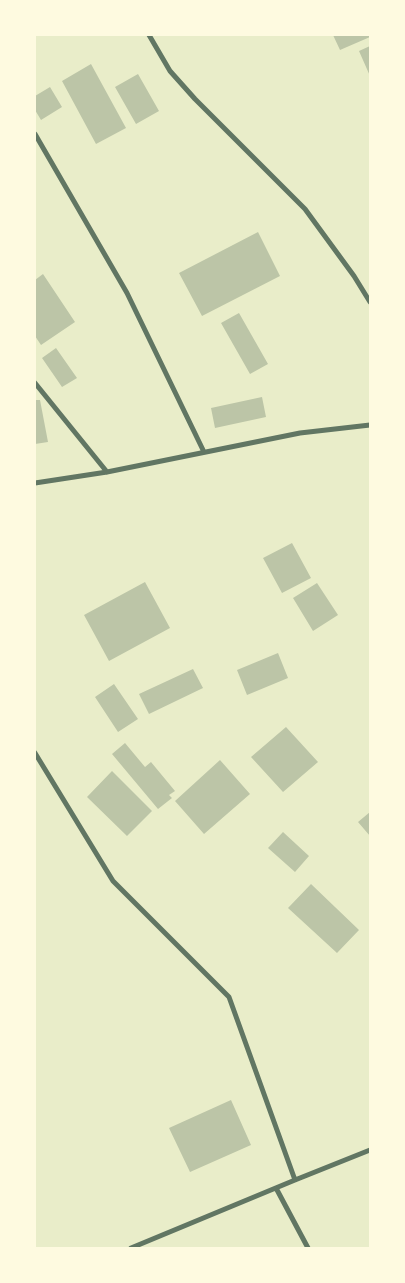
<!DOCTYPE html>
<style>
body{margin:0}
#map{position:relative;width:405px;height:1283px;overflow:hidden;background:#e9edc9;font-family:Literata,serif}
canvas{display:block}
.frame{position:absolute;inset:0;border:36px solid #fefae0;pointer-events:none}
</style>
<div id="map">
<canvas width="405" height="1283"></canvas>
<div class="frame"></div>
</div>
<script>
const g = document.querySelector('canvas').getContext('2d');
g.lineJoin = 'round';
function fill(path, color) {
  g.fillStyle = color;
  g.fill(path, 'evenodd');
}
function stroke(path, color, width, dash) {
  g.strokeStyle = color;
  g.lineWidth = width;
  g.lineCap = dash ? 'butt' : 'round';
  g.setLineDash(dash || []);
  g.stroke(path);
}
const building = new Path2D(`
 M333 35H370V37L340 50Z
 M370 46V76L359 51Z
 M91 64 126 128 96 144 62 81Z
 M138 74 159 111 136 124 115 87Z
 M50 87 62 107 41 120 35 110V96Z
 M258 232 280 276 202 316 179 273Z
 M43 274 75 322 41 345 35 336V280Z
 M239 313 268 364 250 374 221 323Z
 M56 348 77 378 62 387 42 358Z
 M262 397 266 417 215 428 211 408Z
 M35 400H40L48 442 35 444Z
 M292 543 311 578 282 593 263 558Z
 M145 582 170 628 109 661 84 615Z
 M317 583 338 615 313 631 293 598Z
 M278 653 288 678 247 695 237 670Z
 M193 669 203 688 149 714 139 694Z
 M114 684 138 719 118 732 95 697Z
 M286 727 318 762 283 792 251 757Z
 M125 743 145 767 151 762 175 791 169 795 172 798 158 809 112 754Z
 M220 760 250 794 204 834 175 801Z
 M112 771 152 811 127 836 87 797Z
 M370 812V836L358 822Z
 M283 832 309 856 295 872 268 848Z
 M311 884 359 930 337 953 288 908Z
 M231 1100 251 1145 190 1172 169 1128Z`);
const minor = new Path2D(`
 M149 35 170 71 195 99 305 209 354 276 370 302
 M35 134 127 293 204 452
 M35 383 107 472
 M35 483 107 472 300 433 370 425
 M35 753 113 881 229 997 295 1180
 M276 1188 308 1248
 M131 1248 295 1180 370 1150`);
fill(building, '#bcc5a7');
stroke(minor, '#617663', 5);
</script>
